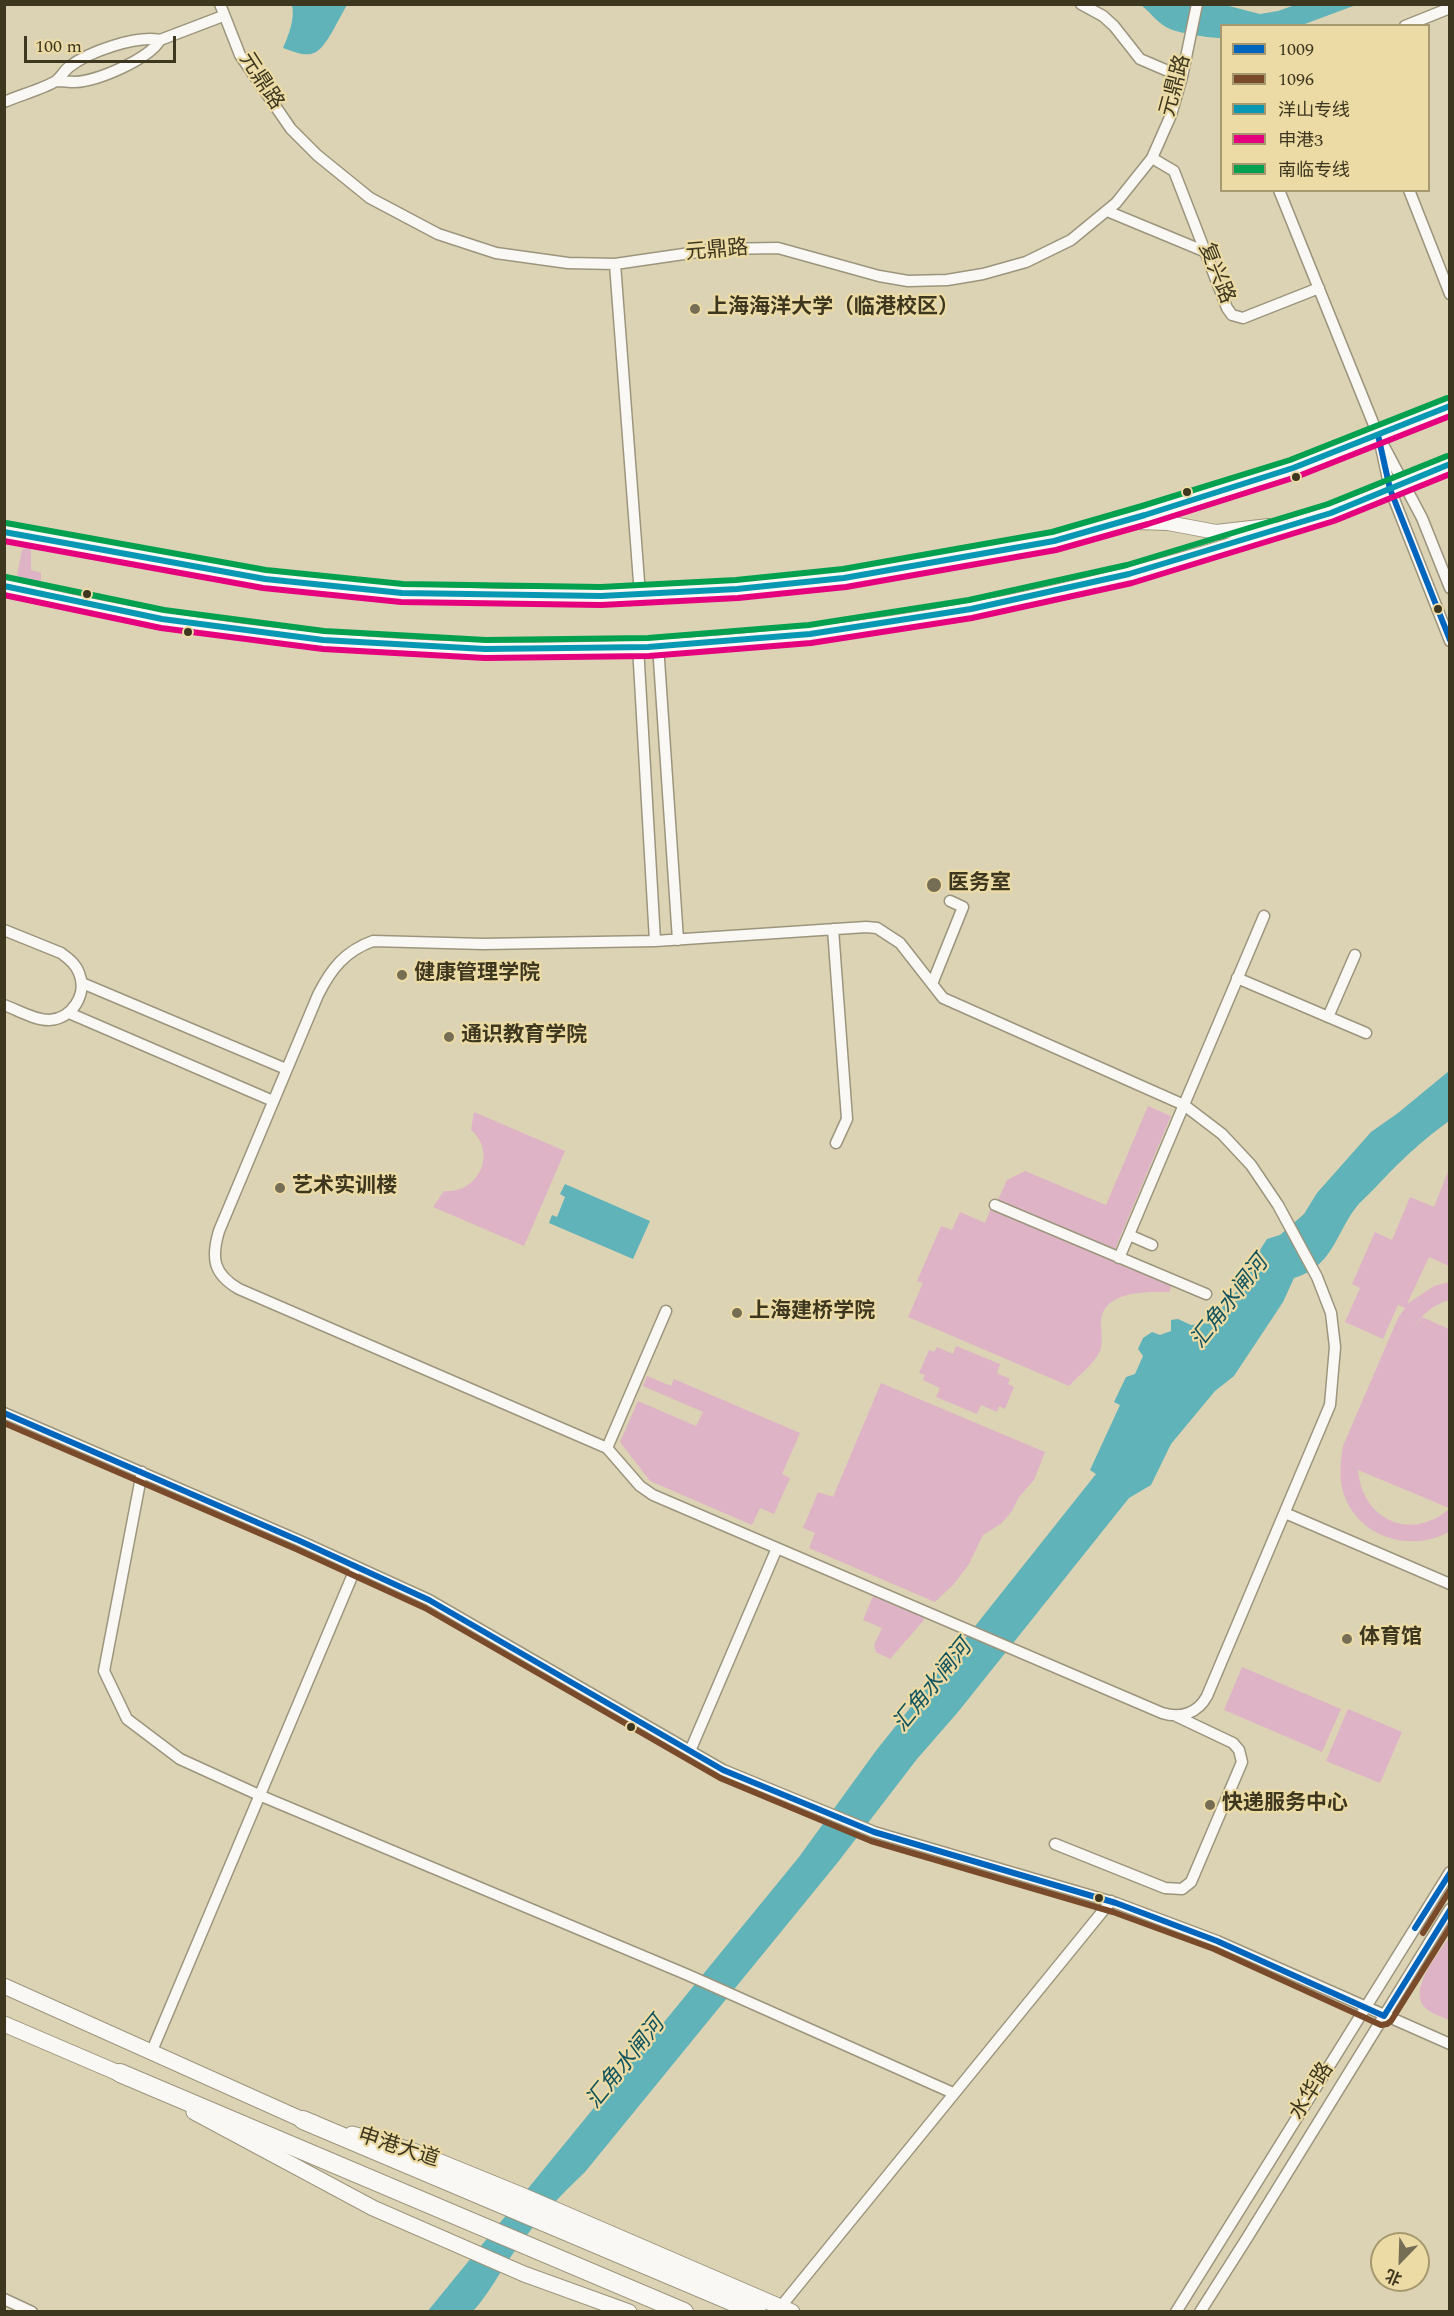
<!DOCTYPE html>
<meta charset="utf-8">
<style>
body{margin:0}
#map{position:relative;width:1454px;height:2316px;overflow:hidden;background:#dcd3b4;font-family:Spectral,"Noto Sans SC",serif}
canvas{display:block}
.frame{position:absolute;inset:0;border:6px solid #3e3720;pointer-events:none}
.legend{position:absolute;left:1220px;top:24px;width:210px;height:168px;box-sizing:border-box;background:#ecdba4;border:2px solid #a6996f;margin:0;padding:8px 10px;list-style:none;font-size:18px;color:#3e3720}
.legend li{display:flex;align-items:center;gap:12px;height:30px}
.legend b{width:30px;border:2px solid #a6996f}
.north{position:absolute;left:1370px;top:2232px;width:60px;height:60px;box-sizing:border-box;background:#ecdba4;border:2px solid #a6996f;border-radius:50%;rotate:203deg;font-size:16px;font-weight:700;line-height:24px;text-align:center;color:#3e3720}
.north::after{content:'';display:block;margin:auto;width:21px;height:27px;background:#756e54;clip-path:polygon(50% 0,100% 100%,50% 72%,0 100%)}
.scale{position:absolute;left:24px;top:36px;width:152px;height:27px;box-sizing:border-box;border:3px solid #3e3720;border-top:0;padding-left:8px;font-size:18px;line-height:21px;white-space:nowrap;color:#3e3720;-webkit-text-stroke:4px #ecdba4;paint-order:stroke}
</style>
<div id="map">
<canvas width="1454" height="2316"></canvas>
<div class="frame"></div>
<ul class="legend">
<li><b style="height:8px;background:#0065bd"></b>1009</li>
<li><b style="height:8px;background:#7a4b2a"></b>1096</li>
<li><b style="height:8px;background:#0998b4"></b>洋山专线</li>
<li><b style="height:8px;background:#e5007d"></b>申港3</li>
<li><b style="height:8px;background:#03a04f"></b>南临专线</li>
</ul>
<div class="north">北</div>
<div class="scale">100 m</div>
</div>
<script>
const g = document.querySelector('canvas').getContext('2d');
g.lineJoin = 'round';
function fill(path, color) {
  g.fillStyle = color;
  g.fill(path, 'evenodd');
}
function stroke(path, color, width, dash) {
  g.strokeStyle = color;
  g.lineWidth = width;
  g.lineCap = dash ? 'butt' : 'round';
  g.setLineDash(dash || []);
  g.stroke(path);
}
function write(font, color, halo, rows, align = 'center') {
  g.font = font + ' Spectral,"Noto Sans SC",serif';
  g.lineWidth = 4.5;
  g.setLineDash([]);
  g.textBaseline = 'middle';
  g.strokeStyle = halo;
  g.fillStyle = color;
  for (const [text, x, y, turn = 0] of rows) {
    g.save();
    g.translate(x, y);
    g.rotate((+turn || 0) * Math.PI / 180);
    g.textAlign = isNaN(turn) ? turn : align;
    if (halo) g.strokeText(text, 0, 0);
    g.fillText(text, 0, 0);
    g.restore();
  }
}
const green = new Path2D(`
 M25 548H31V570L41 573V584L23 580 17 575 22 550Z
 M1148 1106 1171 1116 1115 1249 998 1200 1007 1180 1025 1171 1106 1205Z
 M474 1112 565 1151 524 1246 433 1207 444 1191C478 1194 498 1153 471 1130Z
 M1449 1169V1266L1429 1257 1407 1304 1434 1286 1449 1282V1300C1433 1305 1422 1314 1413 1329L1422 1317 1449 1329V1508L1358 1470C1362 1520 1411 1542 1449 1509V1532C1408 1554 1354 1536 1342 1488 1339 1474 1341 1460 1343 1446L1398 1318 1405 1308 1398 1305 1383 1339 1345 1322 1360 1288 1352 1284 1375 1232 1392 1240 1410 1197 1434 1207Z
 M991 1208 1172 1285 1169 1292C1148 1292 1106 1290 1101 1319 1100 1329 1104 1341 1100 1351 1094 1364 1079 1375 1069 1386L908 1317 923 1283 917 1281 941 1226 952 1230 960 1212 985 1223Z
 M956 1346 1000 1364 997 1373 1010 1379 1008 1384 1014 1387 1005 1409 999 1406 997 1412 981 1405 977 1414 936 1397 940 1388 923 1380 925 1375 919 1373 929 1350 934 1352 937 1347 953 1354Z
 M647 1376 671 1386 674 1379 800 1433 782 1474 790 1478 774 1514 760 1508 752 1525 650 1481 620 1442 638 1401 696 1426 703 1412 643 1386Z
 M881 1383 1045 1452 1034 1480 1019 1497 1012 1511 1002 1523 983 1535 969 1564 954 1584 935 1602 809 1548 815 1533 803 1528 818 1492 833 1497Z
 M873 1596 923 1617 924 1620 890 1659 876 1652 874 1645 882 1628 863 1620Z
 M1242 1667 1341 1709 1322 1752 1224 1710Z
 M1348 1709 1402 1732 1380 1783 1326 1761Z
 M1449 1937V2020C1443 2017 1434 2015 1428 2010 1404 1993 1439 1954 1449 1937Z`);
const water = new Path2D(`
 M292 5V4L347 5C340 16 327 46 316 52 306 58 293 51 283 48 289 34 295 19 292 5Z
 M1141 5H1225L1260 14 1278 11 1295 5H1356L1302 25 1222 26 1221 38C1210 38 1175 33 1166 27 1157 22 1149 11 1141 5Z
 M1449 1071V1121C1421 1141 1397 1164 1373 1190 1367 1196 1359 1203 1354 1210 1335 1237 1331 1267 1294 1278L1283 1302 1234 1376 1215 1391 1171 1444 1151 1485 1129 1498 958 1712 917 1759 838 1862 585 2172C555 2200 528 2231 505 2265 495 2281 486 2297 473 2311L427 2312 799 1857 875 1752 1096 1474 1090 1470 1120 1405 1114 1402 1126 1377 1135 1374 1143 1356 1138 1349 1143 1338 1152 1332 1160 1335 1171 1331V1320L1178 1319 1191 1325 1208 1323 1243 1284 1247 1270 1267 1239 1280 1235 1304 1214 1317 1193 1371 1132 1398 1113Z
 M565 1184 650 1221 633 1259 549 1223 552 1215 557 1217 565 1197 560 1194Z`);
const minor = new Path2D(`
 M220 4 240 55 291 129 317 155 370 198 438 234 496 253 568 263 615 264 718 249 778 248 879 276 908 281 947 280 983 274 1026 262 1071 240 1116 203 1152 158 1171 115 1182 77 1197 4
 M1081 4 1103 16 1114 26 1140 59 1182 77
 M1405 26 1450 8
 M56 81C62 81 69 82 75 82 98 81 149 59 160 40
 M4 102C20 95 43 89 56 81 61 77 64 71 69 67 88 52 136 35 160 40L223 16
 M1152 158 1174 171 1227 308 1232 315 1243 318 1319 288
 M1279 190 1378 435 1422 518 1450 588
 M1409 190 1450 294
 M1107 211 1206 252
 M615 264 640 595
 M1381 447 1390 489 1450 641
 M658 645 678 940
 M638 646 655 941
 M866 927 877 928 900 943 943 998 1184 1105 1222 1134 1251 1165 1278 1205 1317 1277 1331 1313 1335 1347 1330 1405 1207 1696C1198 1713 1181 1719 1162 1713L653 1495 640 1486 607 1448 239 1289C213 1274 211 1258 219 1231L318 995C331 969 345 951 373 941L483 944 655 941Z
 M833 929 847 1119 836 1143
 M4 930 61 953C68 958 76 964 79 973 88 994 72 1019 49 1020 34 1020 18 1010 4 1005
 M1237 978 1366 1033
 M82 983 286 1069
 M932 984 963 907 950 901
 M69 1013 273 1101
 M1328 1017 1355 955
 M995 1205 1206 1294
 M1129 1235 1152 1245
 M1119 1258 1264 916
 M4 1413 300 1541 429 1600 723 1770 874 1832 1116 1903 1217 1941 1450 2044
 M607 1448 666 1311
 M142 1472 104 1671 127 1719 180 1759 259 1795 688 1975 953 2093
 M1285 1513 1450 1584
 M690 1751 777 1548
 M1055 1844 1165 1888 1182 1889 1191 1882 1242 1762 1239 1750 1233 1743 1176 1716
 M151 2053 356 1567
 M4 2299 32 2312
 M778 2310 1111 1901
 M1176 2312 1450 1872
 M1200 2312 1247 2238 1450 1909`);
const secondary = new Path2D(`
 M1136 522 1168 523 1216 532 1269 526
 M4 532 265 579 402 593 505 596H601L737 589 844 578 1054 541 1145 515 1293 468 1450 406
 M4 586C422 689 877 665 1284 528 1305 521 1326 515 1347 507 1382 494 1416 478 1450 464`);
const primary = new Path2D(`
 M4 1986 303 2120 314 2123
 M4 2024 130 2078
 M194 2112 373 2208 524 2274 629 2312
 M352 2134 411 2150 519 2194 792 2312`);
const motorway = new Path2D(`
 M120 2073 684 2312
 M303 2120 757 2312`);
const bus1 = new Path2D(`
 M1378 435 1390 489 1450 640
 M4 1413 300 1541 429 1600 723 1770 874 1832 1116 1903 1217 1941 1384 2016 1450 1910
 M1415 1928 1450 1873`);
const bus2 = new Path2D(`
 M4 1423 296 1549 425 1608 720 1778 871 1841 1113 1912 1214 1949 1381 2025 1387 2024 1391 2021 1450 1927
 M1423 1933 1450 1890`);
const bus3 = new Path2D(`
 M4 532 265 579 402 593 601 596 737 589 844 578 1054 541 1145 515 1293 468 1450 406
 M4 586 162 619 323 640 485 649 648 647 810 634 971 609 1129 574 1331 513 1450 464`);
const bus4 = new Path2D(`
 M4 541 263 588 401 602 601 605 738 598 846 587 1056 550 1148 524 1296 477 1450 416
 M4 595 161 628 323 649 485 658 649 656 811 643 972 618 1132 583 1334 521 1450 474`);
const bus5 = new Path2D(`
 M6 523 266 570 403 584 601 587 736 580 843 569 1052 532 1142 506 1290 460 1447 398
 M6 577 164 610 324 631 486 640 648 638 809 625 969 600 1127 565 1328 504 1447 456`);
const markers = [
 [695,309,6,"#756e54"],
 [1296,477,5,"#3e3720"],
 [1187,492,5,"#3e3720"],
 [87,594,5,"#3e3720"],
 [1438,609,5,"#3e3720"],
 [188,632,5,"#3e3720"],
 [934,885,8,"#756e54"],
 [402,975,6,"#756e54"],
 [449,1037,6,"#756e54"],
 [280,1188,6,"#756e54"],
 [737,1313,6,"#756e54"],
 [1347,1639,6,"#756e54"],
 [631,1727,5,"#3e3720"],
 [1210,1805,6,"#756e54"],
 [1099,1898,5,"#3e3720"]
];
const streetNames = [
 ["元鼎路",260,82,57],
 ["元鼎路",1177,86,-75],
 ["元鼎路",717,252,-5],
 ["复兴路",1215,274,68],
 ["水华路",1313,2092,-58],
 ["申港大道",398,2149,18]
];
const poiNames = [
 ["上海海洋大学（临港校区）",707,309],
 ["医务室",948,885],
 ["健康管理学院",414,975],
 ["通识教育学院",461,1037],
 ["艺术实训楼",292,1188],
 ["上海建桥学院",749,1313],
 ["体育馆",1359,1639],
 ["快递服务中心",1222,1805]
];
const waterNames = [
 ["汇角水闸河",1231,1303,-52],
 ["汇角水闸河",934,1687,-51],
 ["汇角水闸河",627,2064,-51]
];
fill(green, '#deb3c6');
fill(water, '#5fb3b9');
stroke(minor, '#9c957d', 13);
stroke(secondary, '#9c957d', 16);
stroke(primary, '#9c957d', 17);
stroke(motorway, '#9c957d', 20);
stroke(minor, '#faf8f4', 10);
stroke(secondary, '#faf8f4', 14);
stroke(primary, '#faf8f4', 15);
stroke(motorway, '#faf8f4', 18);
stroke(bus1, '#0065bd', 6);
stroke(bus2, '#7a4b2a', 6);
stroke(bus3, '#0998b4', 6);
stroke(bus4, '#e5007d', 6);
stroke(bus5, '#03a04f', 6);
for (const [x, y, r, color] of markers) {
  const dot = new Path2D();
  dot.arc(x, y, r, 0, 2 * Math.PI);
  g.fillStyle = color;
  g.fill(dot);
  stroke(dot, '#ecdba4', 2);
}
write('21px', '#3e3720', '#ecdba4', streetNames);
write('bold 21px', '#3e3720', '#ecdba4', poiNames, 'left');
write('italic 22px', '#10535f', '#ecdba4', waterNames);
</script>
